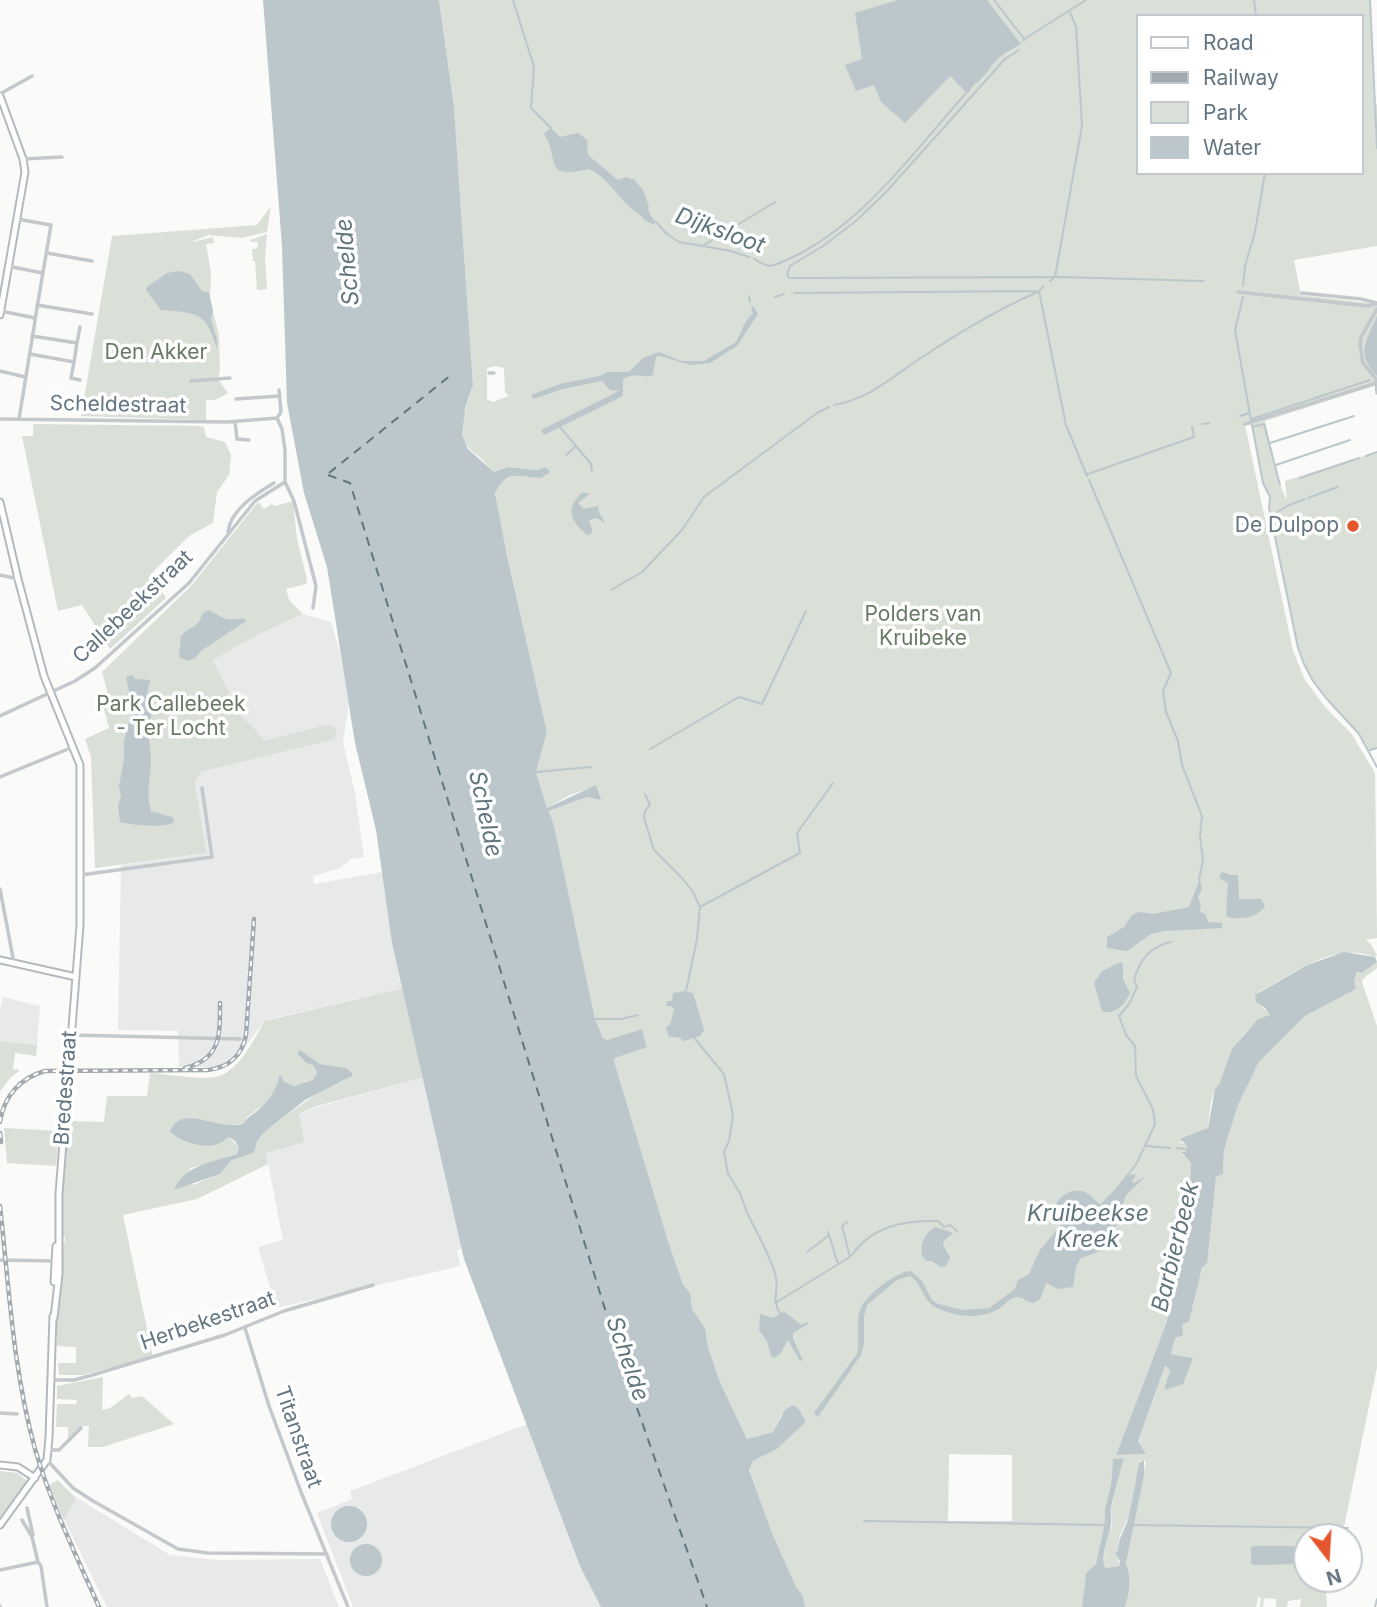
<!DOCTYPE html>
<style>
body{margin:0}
#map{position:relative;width:1377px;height:1607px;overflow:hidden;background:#fafaf8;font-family:Inter,sans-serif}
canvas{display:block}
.legend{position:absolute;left:1136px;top:14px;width:228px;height:161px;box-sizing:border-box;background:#fff;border:2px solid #c1c8cd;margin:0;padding:9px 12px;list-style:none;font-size:21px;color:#657683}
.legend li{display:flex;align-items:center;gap:14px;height:35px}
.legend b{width:35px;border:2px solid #c1c8cd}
.north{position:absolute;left:1293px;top:1523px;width:70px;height:70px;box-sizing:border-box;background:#fff;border:2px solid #c1c8cd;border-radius:50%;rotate:163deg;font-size:19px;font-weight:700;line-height:28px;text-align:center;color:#657683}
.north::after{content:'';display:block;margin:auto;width:24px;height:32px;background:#e4572e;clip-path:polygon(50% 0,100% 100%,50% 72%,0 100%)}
</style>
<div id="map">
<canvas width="1377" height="1607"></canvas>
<ul class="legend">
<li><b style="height:9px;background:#fff"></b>Road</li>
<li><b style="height:9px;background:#a2aab0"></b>Railway</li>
<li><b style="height:19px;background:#dadfd7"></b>Park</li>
<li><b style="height:19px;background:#bbc7cb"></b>Water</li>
</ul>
<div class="north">N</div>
</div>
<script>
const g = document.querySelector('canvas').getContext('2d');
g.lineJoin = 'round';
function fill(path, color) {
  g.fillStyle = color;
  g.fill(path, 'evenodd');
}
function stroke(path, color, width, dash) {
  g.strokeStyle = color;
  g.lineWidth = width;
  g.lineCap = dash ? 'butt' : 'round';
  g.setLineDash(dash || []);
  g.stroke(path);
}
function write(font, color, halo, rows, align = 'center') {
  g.font = font + ' Inter,sans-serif';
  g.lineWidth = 7;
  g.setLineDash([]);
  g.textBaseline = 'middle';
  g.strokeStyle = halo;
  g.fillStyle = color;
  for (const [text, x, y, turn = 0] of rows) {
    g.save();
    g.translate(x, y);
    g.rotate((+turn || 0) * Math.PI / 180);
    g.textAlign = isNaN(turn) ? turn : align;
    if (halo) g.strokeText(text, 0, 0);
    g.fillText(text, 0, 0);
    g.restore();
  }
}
const built = new Path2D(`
 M303 614 331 622 340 653 349 703 343 742 355 793 364 857 351 859 338 869 313 876 314 884 383 872 404 988 265 1020 236 1060 227 1067H179L178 1031 118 1030 121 865 205 853 195 783 201 772 332 740 329 724 264 742 254 728 241 716 213 660 259 634Z
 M3 997 40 1006 37 1045 0 1041V1011Z
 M425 1077 479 1244 457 1250 460 1265 448 1269 276 1308 258 1247 283 1240 266 1153 299 1115 317 1107Z
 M530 1423 610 1607H353L317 1513 352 1499 350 1491Z
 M74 1496 170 1555 217 1560 320 1559 339 1607H107L58 1507Z`);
const green = new Path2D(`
 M439 0H1370L1374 104H1377V246L1294 260 1301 295 1377 304V377H1375L1374 386 1265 421 1280 485 1287 501 1285 481 1377 452V748L1369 750C1358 729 1340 715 1326 697 1313 682 1305 666 1298 648L1269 508 1270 497 1263 483 1252 425H1245L1293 651 1305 680 1325 707 1351 733 1375 773 1377 938 1365 940 1370 943 1377 955 1375 957C1333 941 1294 973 1259 992L1258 1003 1271 1015C1241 1025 1229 1058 1219 1086 1209 1096 1210 1114 1208 1128L1180 1142 1187 1145 1185 1152 1181 1153 1191 1163 1188 1224 1175 1289 1166 1324 1116 1455 1146 1454 1138 1441 1165 1366 1170 1370 1165 1390 1192 1358 1171 1354 1175 1338 1194 1304 1192 1300 1204 1264 1216 1177 1223 1174 1224 1150 1238 1105 1259 1062 1305 1016 1356 989 1354 981 1357 972 1362 973 1377 962V968L1365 977 1362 982 1377 1026V1367L1342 1537H1307V1579H1331L1326 1592 1327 1607H1300L1301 1599 1288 1601 1287 1607H1276V1599L1264 1598 1263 1607H1260L1261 1598 1258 1597 1256 1607H1125L1129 1587 1126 1565 1146 1461H1140L1139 1463 1129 1516 1120 1535 1118 1545 1119 1566 1105 1568 1103 1563 1106 1541 1112 1525 1111 1509 1123 1458 1113 1460 1111 1484 1105 1509 1104 1526 1096 1564 1086 1573 1082 1607H805L772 1533 749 1470 753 1461 777 1449 806 1422 799 1409 793 1405 781 1416 773 1432 747 1439 720 1382 708 1347 705 1328 692 1309 669 1244 614 1061 615 1058 647 1046 642 1029 607 1040 603 1038 595 1019 554 825 549 811 587 797 600 799 596 786 570 795 547 808 536 772 547 732 495 500C496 477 515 472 534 477L546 467 537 470 508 467 494 472C488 467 484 460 478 456 448 434 467 413 473 384L454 107ZM1137 16H1361V173H1137ZM496 366 504 368 505 392 509 396 493 402 487 399V368ZM949 1454 1012 1455V1521H948Z
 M271 206 267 232 241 238 208 235 189 243 213 237 214 243 206 244 211 272 210 300 219 335 220 370 218 379 228 393 215 400H206V420L81 416 112 236 257 225Z
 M267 234 265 258 267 289 257 290 255 261H253L252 249H257L258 242H251L250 240Z
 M33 424 200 426 204 427 206 437 225 442 231 455 229 475 217 492 213 523 189 536 151 574 166 598 110 649 82 605 58 611 22 436H33Z
 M293 501 297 539 307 579 306 584 286 589 289 600 303 614 259 634 213 660 241 716 254 728 264 741 329 724 335 728 337 735 332 740 201 772 195 783 206 853 95 868 91 757 85 739 109 728 100 695 107 691 102 672 191 586 258 502 264 509 272 504 275 506Z
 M404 988 425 1077 317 1106 299 1114 304 1142 266 1153 268 1164 197 1199 123 1215 153 1357 82 1375H59L58 1363H76V1347L57 1346V1313L63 1273V1243L65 1242V1237H63L62 1198 67 1121 104 1122 107 1096H147L150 1073C168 1074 199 1080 215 1077 237 1074 255 1039 264 1021ZM300 1051 320 1064 346 1068V1080C314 1091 289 1115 261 1134L257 1140 254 1153 232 1160 220 1174 193 1185 186 1175 191 1168 237 1154 239 1148 229 1137 217 1144 205 1120 225 1126 244 1123 247 1117 265 1104 283 1081 294 1086 313 1080 317 1073 314 1066 305 1062 297 1055Z
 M0 1041 37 1045 36 1056 15 1053 13 1070 18 1069 19 1071 10 1078 0 1092Z
 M4 1128 59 1131 56 1166 7 1163Z
 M103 1377 102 1410 110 1408 129 1394 132 1398 142 1396 174 1424 103 1447H88L89 1426H82L68 1439V1427H56L57 1404H76L77 1400 57 1399V1386Z
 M0 1471 17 1473 27 1481 0 1517Z
 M58 1480 76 1498 64 1520 49 1485Z`);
const water = new Path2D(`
 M263 0H439L454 107 473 385 465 409 462 435 468 449 494 472 508 467 537 470 546 467 550 472 541 478C519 477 506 468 495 494L507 555 547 732 536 772 547 808 596 785 601 800 587 797 549 811 554 825 595 1019 603 1038 607 1040 642 1029 647 1047 615 1058 614 1061 669 1244 683 1284 690 1293 692 1309 705 1328 708 1347 720 1382 747 1439 773 1432 785 1410 793 1405 799 1409 806 1422 777 1449 753 1461 749 1470 772 1533 797 1589 802 1594 805 1607H601L580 1566 464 1259 392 943 376 830 355 743 327 567 304 493 287 403 282 246Z
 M898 0H987L1020 43 998 58 967 93 950 76 905 123 881 102 874 85 856 91 845 65 862 59 855 13Z
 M551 128 560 137 578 133 587 140 588 155 618 180 626 177C647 184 642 207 655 221L654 225 644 220C641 213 637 214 632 209 616 195 608 178 589 169 540 180 561 158 544 134Z
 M179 271 190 274 202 291 209 293 213 310 211 319 217 340V349C206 311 197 313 161 310L146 290 147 287 167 273Z
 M753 306 758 314 737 346 710 363 691 365 660 356 656 357 653 375C641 379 637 371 623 379V395L619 398 544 435 541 430 619 391 610 390 602 381 563 389 533 399 531 395 560 384 603 375 607 372H629L643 358 659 352 682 361H704L736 342 746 321 753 313 751 307Z
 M1377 316V376C1355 354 1367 339 1377 316Z
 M583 492 590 494 578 503 584 509 598 506 599 512 605 523 597 518 589 520 592 529 591 534 587 535C570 521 565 507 583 492Z
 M209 610C224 618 225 622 243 618L246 621 201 651 195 658 187 661 179 657 181 636C190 626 199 628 202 614Z
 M132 675 135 679 150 680 146 698 153 710C152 715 149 720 149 725 148 736 150 749 151 758 151 775 145 793 151 811L172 817 174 820 173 823C162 828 131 825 120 822L118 806 121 796 119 786 124 759V741L132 711C127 705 124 700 129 692L126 677Z
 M1222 872 1230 875H1238L1239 899H1261L1265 906C1257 918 1239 921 1226 916L1228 883 1219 878Z
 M1200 879 1202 889 1198 897 1201 906 1199 911 1205 914 1208 922 1222 923V928L1164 931 1151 934 1127 951 1107 948V937L1124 927 1132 915 1139 912 1153 914 1189 907Z
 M1344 952 1375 957 1377 962 1362 973 1357 972 1354 981 1356 989 1305 1016 1259 1062 1238 1105 1224 1150 1223 1174 1216 1177 1207 1263 1202 1268 1189 1321 1182 1325 1183 1335 1175 1338 1171 1354 1193 1358 1183 1384 1164 1390 1170 1370 1165 1366 1138 1441 1146 1454 1116 1455 1166 1324 1175 1289 1188 1224 1191 1163 1181 1152H1185L1187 1146 1180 1139 1208 1128 1215 1089 1219 1085 1232 1049 1258 1019 1270 1015 1265 1008 1256 1002 1255 995 1307 965Z
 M1121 962 1123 965V979L1130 993C1125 1004 1115 1016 1102 1011L1094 983 1102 971Z
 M684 991 693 993 704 1030 700 1036 684 1041 678 1037H669L666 1027 670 1025 674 1009 671 1006H666L667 1001H672L673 993Z
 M300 1050 320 1064 346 1068 352 1073V1076L305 1100 262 1134 257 1141 254 1153 232 1160 220 1174 174 1190C185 1164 214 1162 237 1154L239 1148 235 1141 229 1137C226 1139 224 1141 220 1143 207 1150 179 1142 170 1131 182 1102 221 1133 244 1123 248 1116 251 1116 257 1111 268 1102 276 1091 279 1077L281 1076 283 1081 294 1086 313 1080 317 1073 314 1066 305 1062 297 1054Z
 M1136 1174 1132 1182 1134 1183 1145 1177 1126 1195 1120 1215 1116 1220 1115 1235 1112 1242 1106 1249 1081 1258 1076 1267 1073 1287 1058 1289 1046 1283 1040 1299 1033 1303C1028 1302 1022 1297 1018 1297 1012 1296 1005 1304 1000 1308 981 1320 956 1317 937 1308 922 1301 923 1284 910 1276L897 1280 867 1305 864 1316V1344L861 1355 818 1417 814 1413 857 1354C860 1339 856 1323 860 1310 864 1296 897 1271 911 1271L922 1281 932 1300 938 1304 963 1310 989 1308 1015 1289 1018 1280 1029 1274 1040 1250 1064 1221 1055 1208C1057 1197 1069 1189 1082 1191 1089 1193 1095 1200 1100 1205L1128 1175Z
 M935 1227 953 1233 944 1241 943 1245 950 1257 946 1266 941 1267 932 1261H927L922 1256C920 1243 924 1234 935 1227Z
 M784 1311 801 1325 807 1322 808 1324 793 1333V1339L803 1360 800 1361 788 1340 781 1353 774 1358 771 1356 767 1341 759 1330 760 1314 773 1318Z
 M1124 1458C1119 1475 1115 1491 1111 1507 1110 1513 1112 1519 1111 1524 1109 1538 1100 1554 1105 1568L1119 1566 1120 1561 1115 1553 1118 1551C1118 1536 1126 1529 1129 1516L1139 1463 1144 1460V1475L1126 1564C1132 1579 1129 1593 1125 1607H1082L1086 1573 1096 1564 1104 1526 1105 1509 1111 1484 1113 1459Z
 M331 1524a18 18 0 1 1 36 0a18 18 0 1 1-36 0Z
 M350 1560a16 16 0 1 1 32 0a16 16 0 1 1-32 0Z
 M1254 1546H1300V1564L1253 1565 1251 1563V1547Z`);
const stream = new Path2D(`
 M513 0 534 67 531 108 551 128
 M994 0 1025 40
 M1254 0 1256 16
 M1370 0 1377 148
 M1023 40 1086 0
 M1009 50 1020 43
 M1019 50 1005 59 887 191 856 221 823 246 790 266 787 275 789 278 1061 277 1203 281
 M977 82 989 68
 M633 180 643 192 648 208
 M656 222 667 234 679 242 731 251 749 257
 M704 245 775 202
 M754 259C759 262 763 265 769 266 775 266 783 261 789 259 864 224 914 151 968 91
 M1050 281 1055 277 1082 126 1076 26 1069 11
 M1243 285 1245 266 1255 232 1265 173
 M1043 287 1039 291 1066 425 1087 476
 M794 293 1039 291
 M749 296 750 302
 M775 297 784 294
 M1243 297 1235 330 1251 420
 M834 405C872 398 892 376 924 356 960 332 998 309 1038 292
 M1240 416 1249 413
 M1252 419 1370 380
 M1202 424 1209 423
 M1252 425 1263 483 1270 497 1269 508 1298 648 1304 664 1313 681 1326 698 1359 734 1377 767
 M560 427 591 464 592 471
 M1252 427 1264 424 1280 485
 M1270 443 1354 416
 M566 455 575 447
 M1366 456 1377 452
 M1276 465 1350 440
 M1088 474 1194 437 1192 427H1193
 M1300 478 1359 458
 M1089 480 1171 673 1163 691 1166 712 1178 741 1182 765 1202 816 1200 836 1203 860 1199 880
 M1308 498 1338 487
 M1271 516 1287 506 1305 499
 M611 590 642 572 682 530 704 497 817 413 829 407
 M650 749 739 697 762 704 806 611
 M1370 750 1377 748
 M536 772 591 767
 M645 794 650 805 645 811 644 818 654 850 682 878 693 892 700 907 697 939 686 991
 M700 907 800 853 797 833 833 783
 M595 1019H621L638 1015
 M695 1039 724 1074 733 1115 729 1141 724 1152 728 1174 740 1193 746 1210C755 1230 771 1256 776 1277 779 1292 771 1298 780 1314
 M1147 1146 1170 1148
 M1177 1148 1185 1149
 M1115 1191 1137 1163 1155 1124 1153 1109 1136 1076 1135 1046 1126 1035 1119 1016 1129 1004 1137 987 1134 979C1141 959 1149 947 1171 942
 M828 1232 838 1264
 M807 1252 828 1236
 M852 1255C872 1226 905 1220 938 1221L944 1227 950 1225 957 1231
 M775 1303 850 1257 842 1226 847 1222
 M864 1521 1105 1525
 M1134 1525 1348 1528
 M1375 1607 1377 1599`);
const ferry = new Path2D(`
 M329 473 451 375
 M328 475 350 483 625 1374 707 1607`);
const street = new Path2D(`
 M0 94 32 76
 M23 159 62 157
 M17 219 51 225 35 320
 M47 253 92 261
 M7 266 43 273
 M1238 292 1368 306 1377 304
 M1302 293 1361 299 1377 303
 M37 305 92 314
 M1377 309 1361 337 1360 345 1363 363 1376 379 1377 393
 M1 311 35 318
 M77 343 80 327
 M30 354 74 362 77 343 32 336
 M74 362 71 378 80 380
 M0 371 25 377
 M489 373H494
 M191 381 230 378
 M236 399 279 396
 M277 418 282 429 285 450V482L294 501 316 586 313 608
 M277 418 281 412 279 390
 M0 419 227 422 277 418
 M19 419 35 321
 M235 422 237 439 249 440
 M1245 424 1377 383
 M228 532C230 510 257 493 274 483
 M0 575 18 579
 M0 716 75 681 95 668 189 583 255 501 285 482
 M0 777 73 747
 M81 875 212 857 202 788
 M0 889 14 963
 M71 1035 240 1039
 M0 1260 55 1261
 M245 1328 269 1406 301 1492 348 1607
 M51 1380H74L89 1376 225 1335 284 1311 373 1285
 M0 1413 17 1414
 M48 1450H59L81 1428
 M47 1460 73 1488 93 1501 178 1549 208 1553 327 1554
 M27 1508 33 1535
 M22 1520 32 1537 38 1562 41 1566 47 1607
 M0 1570 38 1562
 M0 1606V1607`);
const secondary = new Path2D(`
 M0 96 23 159 25 172 0 315
 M0 502 18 579 44 676 80 765V925L59 1194V1274L54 1318
 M0 960 76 977
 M54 1282 56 1246
 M0 1465 18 1467 35 1478
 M0 1525 47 1460 49 1437 53 1316`);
const rail = new Path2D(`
 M185 1068C221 1059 220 1035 220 1003
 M0 1122C4 1096 20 1078 45 1071L207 1070C228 1068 242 1056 246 1035L254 919
 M0 1133 1 1142
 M0 1206C9 1287 13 1370 35 1449 51 1504 76 1555 99 1607`);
const markers = [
 [1353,526,7,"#e4572e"]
];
const parkNames = [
 ["Den Akker",156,353],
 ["Polders van",923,615],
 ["Kruibeke",923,639],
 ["Park Callebeek",171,705],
 ["- Ter Locht",171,729]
];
const streetNames = [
 ["Scheldestraat",118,405,1],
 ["Callebeekstraat",133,607,-43],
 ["Bredestraat",66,1088,-86],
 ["Herbekestraat",208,1321,-19],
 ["Titanstraat",298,1437,71]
];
const poiNames = [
 ["De Dulpop",1339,526]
];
const waterNames = [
 ["Dijksloot",720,231,20],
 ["Schelde",348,262,-95],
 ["Schelde",485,814,78],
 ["Kruibeekse",1088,1214],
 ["Kreek",1088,1240],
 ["Barbierbeek",1176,1247,-76],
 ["Schelde",627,1359,71]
];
fill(built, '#e8e9e9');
fill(green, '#dadfd7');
fill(water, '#bbc7cb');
stroke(stream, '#bbc7cb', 2);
stroke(ferry, '#60757c', 2, [9, 7]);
stroke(secondary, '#b3babf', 9);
stroke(street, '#c3c8cc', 3.5);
stroke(secondary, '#fff', 5);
stroke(rail, '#a2aab0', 4.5);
stroke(rail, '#fff', 2, [5]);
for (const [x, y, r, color] of markers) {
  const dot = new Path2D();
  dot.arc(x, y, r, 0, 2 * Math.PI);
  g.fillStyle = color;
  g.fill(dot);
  stroke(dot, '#fff', 2.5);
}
write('21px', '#687a64', '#fff', parkNames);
write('21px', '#657683', '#fff', streetNames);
write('21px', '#657683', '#fff', poiNames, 'right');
write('italic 23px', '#60757c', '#fff', waterNames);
</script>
